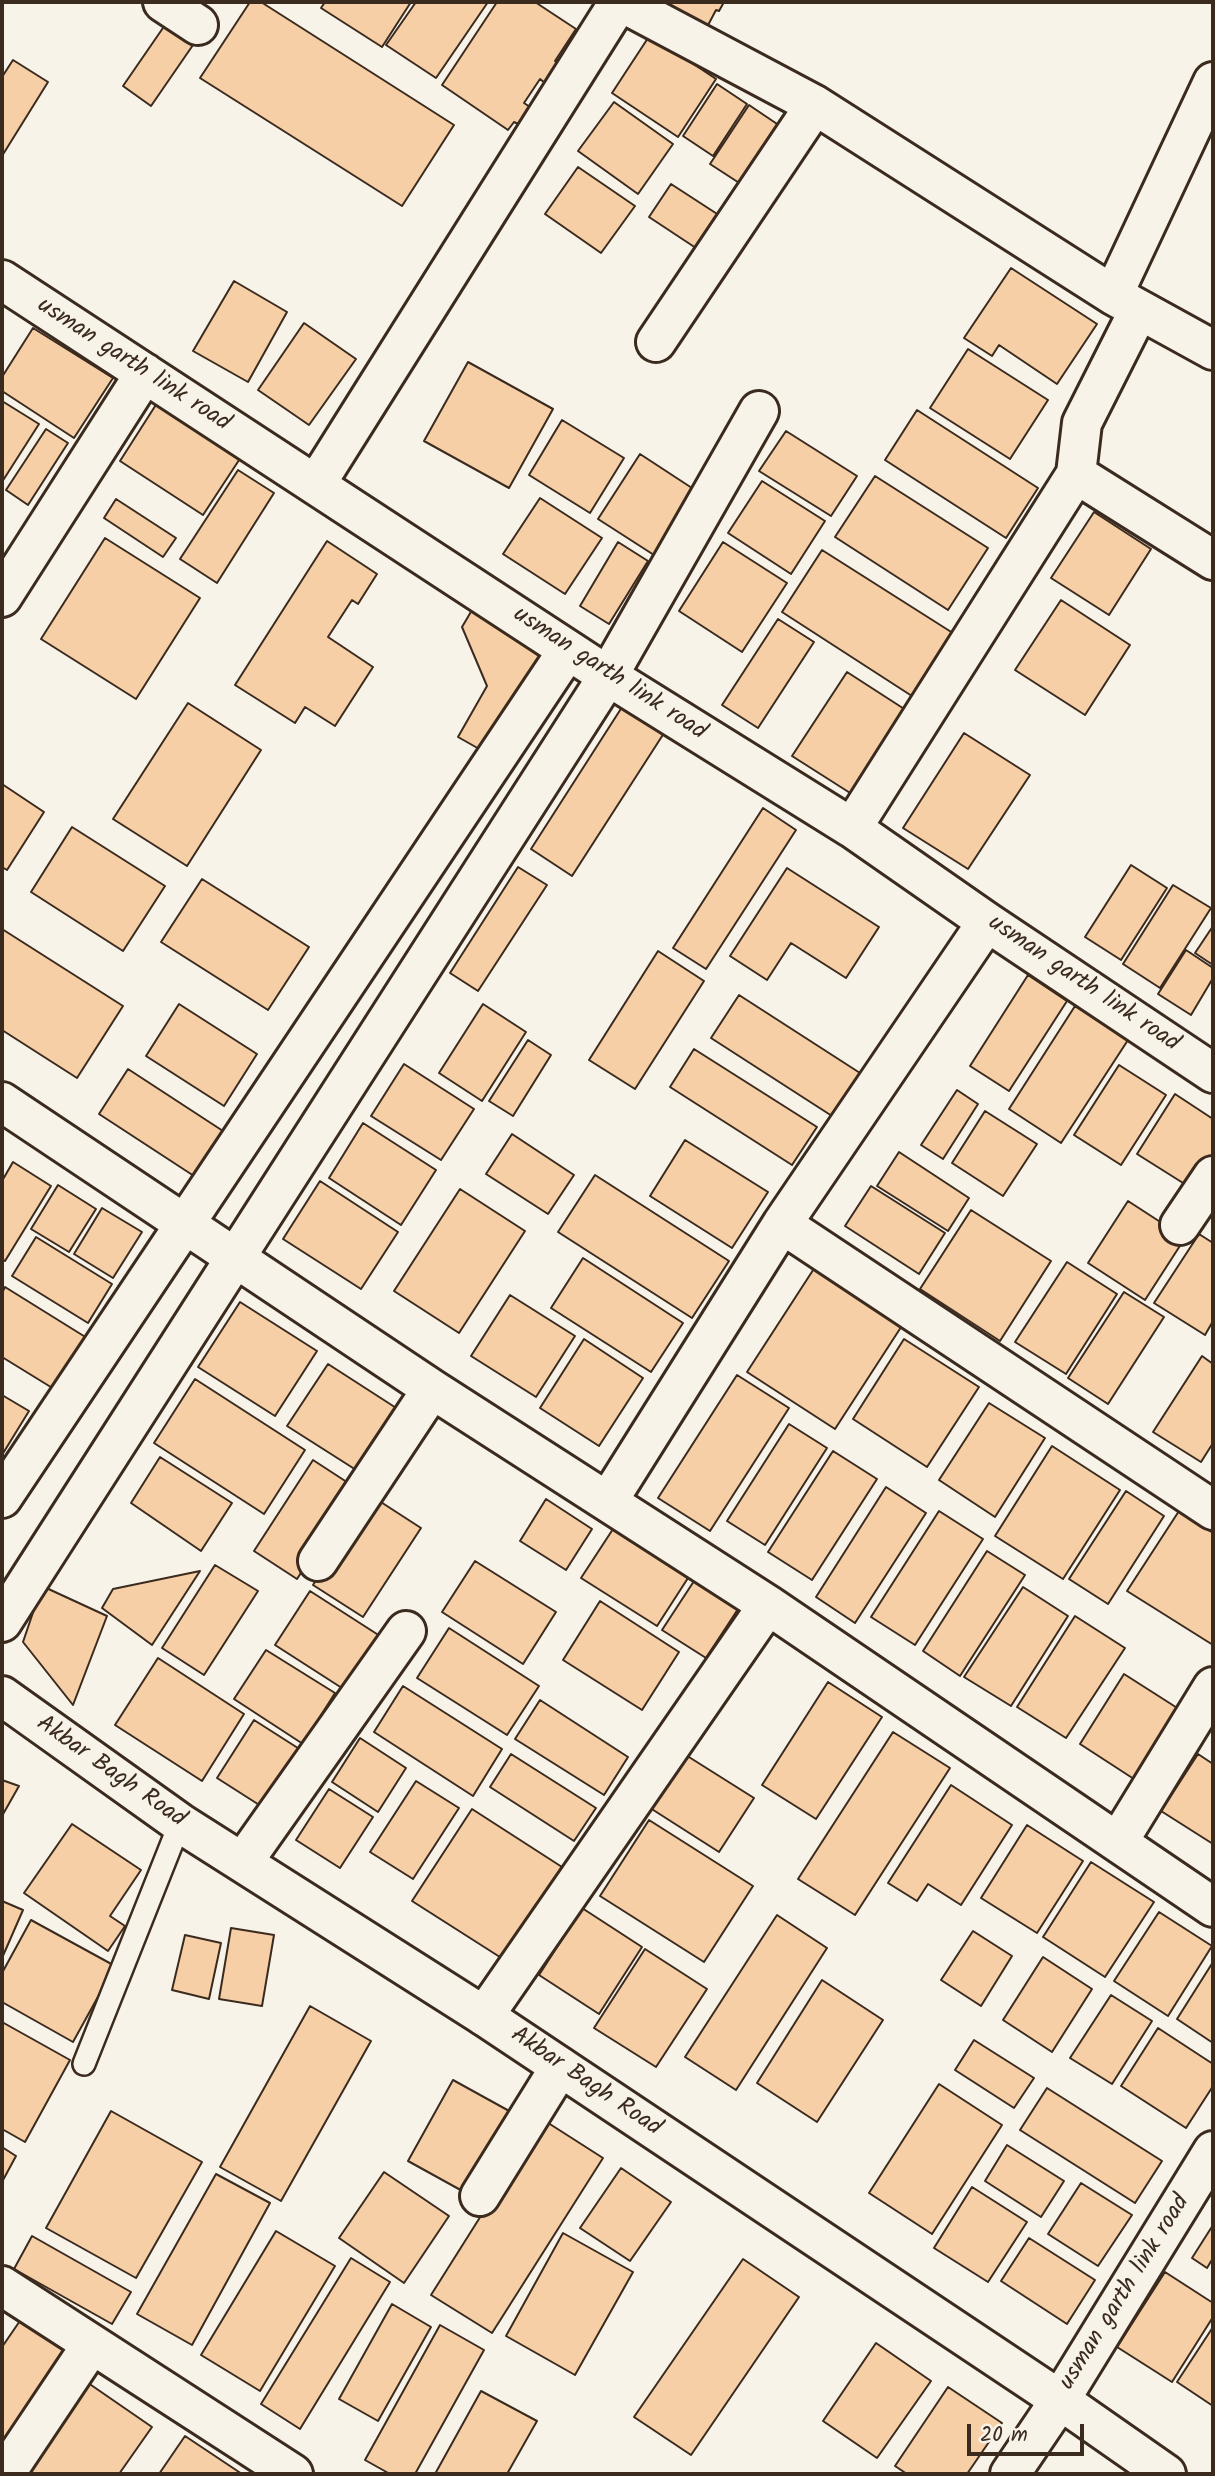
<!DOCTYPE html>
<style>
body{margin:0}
#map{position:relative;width:1215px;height:2476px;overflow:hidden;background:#f7f3e8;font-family:Kalam,sans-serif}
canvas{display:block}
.frame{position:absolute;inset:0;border:4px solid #3b2a1e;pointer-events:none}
.scale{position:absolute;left:967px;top:2424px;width:117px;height:32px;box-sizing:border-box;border:4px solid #3b2a1e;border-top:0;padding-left:9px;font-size:21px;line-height:24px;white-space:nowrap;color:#3b2a1e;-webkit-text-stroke:5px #f7f3e8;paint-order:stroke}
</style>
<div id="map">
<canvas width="1215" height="2476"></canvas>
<div class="frame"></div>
<div class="scale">20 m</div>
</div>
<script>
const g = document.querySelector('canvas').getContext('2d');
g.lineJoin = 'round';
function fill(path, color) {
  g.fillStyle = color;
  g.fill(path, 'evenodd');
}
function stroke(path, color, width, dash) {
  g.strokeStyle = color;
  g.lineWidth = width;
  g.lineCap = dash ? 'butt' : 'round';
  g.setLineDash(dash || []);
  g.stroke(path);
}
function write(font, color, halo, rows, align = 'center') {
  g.font = font + ' Kalam,sans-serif';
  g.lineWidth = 6;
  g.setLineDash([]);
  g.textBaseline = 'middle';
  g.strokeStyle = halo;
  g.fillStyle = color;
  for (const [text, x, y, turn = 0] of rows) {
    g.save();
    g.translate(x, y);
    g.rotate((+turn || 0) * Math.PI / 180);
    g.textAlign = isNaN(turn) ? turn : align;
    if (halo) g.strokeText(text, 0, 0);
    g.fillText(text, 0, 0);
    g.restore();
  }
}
const building = new Path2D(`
 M250 2H261L454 125 402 206 200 78Z
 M325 2H411L382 47 321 8Z
 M416 2H488L436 78 386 45Z
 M497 2H535L576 29 555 61 559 63 545 83 540 79 524 103 530 107 518 124 514 122 508 130 442 85Z
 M651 2H724L719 11 716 10 706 29Z
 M165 25 193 45 151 106 123 86Z
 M650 35 716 79 678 137 612 93Z
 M13 60 48 82 2 156V77Z
 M717 84 747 104 713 156 683 136Z
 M614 102 673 144 638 194 578 151Z
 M749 105 786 130 747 188 710 164Z
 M578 167 635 206 601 253 545 214Z
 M671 184 728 221 705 254 649 217Z
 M1011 268 1097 324 1057 384 999 345 992 356 964 338Z
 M234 281 287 312 248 382 193 351Z
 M304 323 356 359 309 425 258 390Z
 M33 328 113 378 74 438 2 391V377Z
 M968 349 1048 400 1010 459 930 408Z
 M468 362 553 409 509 488 424 441Z
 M159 400 243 454 203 515 120 461Z
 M2 401 39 424 2 482Z
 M917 410 1038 488 1006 538 885 460Z
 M562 420 624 458 590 513 529 475Z
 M46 429 68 443 28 505 6 490Z
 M786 431 857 476 831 516 759 471Z
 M640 454 695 490 654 555 598 519Z
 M238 470 274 493 217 583 180 559Z
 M875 476 988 548 948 610 835 537Z
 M762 481 825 521 791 574 728 533Z
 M540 498 602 538 565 594 503 554Z
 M116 499 176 538 163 557 104 518Z
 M1094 512 1151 549 1109 615 1051 578Z
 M105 538 200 598 136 699 41 639Z
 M327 541 377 574 358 604 352 600 328 637 373 667 335 726 305 707 295 723 235 685Z
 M618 542 648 561 609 624 580 606Z
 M723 542 787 583 742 652 679 611Z
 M822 550 956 635 915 698 782 612Z
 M1061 600 1130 645 1085 715 1015 670Z
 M475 605 545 647 481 750 458 737 487 686 462 627Z
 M778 619 814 642 758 728 722 705Z
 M847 672 912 714 858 798 792 756Z
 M188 703 261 750 187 866 113 819Z
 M624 704 666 730 572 876 531 849Z
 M964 733 1030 775 968 869 903 828Z
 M2 784 44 812 7 870 2 867Z
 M763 808 796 830 706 969 673 948Z
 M72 827 165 886 123 951 31 892Z
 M1131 865 1167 888 1121 960 1085 937Z
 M518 867 547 885 478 991 450 973Z
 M787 868 879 927 846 978 791 943 767 980 730 956Z
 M202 879 309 947 268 1010 161 942Z
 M1173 885 1211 908 1160 988 1123 964Z
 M1213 926V965L1195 953Z
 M2 929 123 1006 77 1078 2 1030Z
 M1186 950 1213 968V978L1191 1015 1158 994Z
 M658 951 704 981 635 1089 589 1060Z
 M1028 975 1067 1001 1009 1091 970 1066Z
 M739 995 860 1073 832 1116 711 1038Z
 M179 1004 257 1054 224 1106 146 1056Z
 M483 1004 526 1032 482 1101 439 1073Z
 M1075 1006 1128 1040 1061 1143 1009 1109Z
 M528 1040 551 1055 513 1116 489 1101Z
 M694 1049 817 1127 792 1165 670 1087Z
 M404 1064 474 1109 441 1160 371 1116Z
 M1119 1065 1166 1095 1121 1165 1074 1135Z
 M128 1069 223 1131 194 1176 99 1114Z
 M957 1090 978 1104 943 1159 921 1145Z
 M1175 1094 1213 1119V1153L1191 1188 1137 1154Z
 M985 1111 1037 1144 1003 1196 952 1163Z
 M363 1123 436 1170 401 1225 329 1178Z
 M512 1134 574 1175 548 1214 486 1174Z
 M685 1140 768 1192 732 1248 650 1196Z
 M899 1152 969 1198 948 1231 877 1186Z
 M13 1162 51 1186 5 1261 2 1259V1181Z
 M595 1175 729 1261 692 1318 558 1232Z
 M320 1181 398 1232 361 1289 283 1239Z
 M58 1185 96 1209 69 1252 31 1229Z
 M871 1186 945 1233 919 1274 845 1226Z
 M460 1189 525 1231 459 1333 394 1291Z
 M1128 1201 1185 1238 1145 1300 1088 1263Z
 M102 1208 142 1232 113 1278 74 1254Z
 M971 1210 1051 1261 1000 1341 920 1289Z
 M1199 1234 1213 1243V1321L1205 1335 1154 1303Z
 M36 1237 112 1284 88 1323 12 1276Z
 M583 1258 683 1323 651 1372 551 1308Z
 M1067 1262 1117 1294 1066 1374 1015 1342Z
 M817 1264 905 1321 835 1429 747 1372Z
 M5 1287 87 1338 54 1389 2 1357V1293Z
 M1124 1292 1164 1317 1108 1404 1068 1378Z
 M510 1295 575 1336 536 1397 471 1356Z
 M240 1302 317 1351 275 1416 198 1367Z
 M584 1339 643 1378 599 1446 540 1408Z
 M904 1339 979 1387 927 1467 853 1419Z
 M1202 1356 1213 1364V1443L1201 1462 1153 1432Z
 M328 1364 404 1413 364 1475 287 1426Z
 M737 1375 789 1408 710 1531 658 1498Z
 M195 1379 305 1450 264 1514 154 1443Z
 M2 1395 29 1411 2 1455Z
 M989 1403 1045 1438 995 1517 939 1480Z
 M789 1424 827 1448 765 1545 727 1521Z
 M1052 1446 1120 1490 1063 1579 995 1536Z
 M833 1451 877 1479 812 1580 768 1552Z
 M160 1457 232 1503 201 1551 131 1503Z
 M313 1460 356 1488 297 1579 254 1551Z
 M886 1487 926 1513 855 1623 816 1597Z
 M1126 1491 1164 1516 1108 1604 1069 1579Z
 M370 1495 421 1528 363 1617 313 1585Z
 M546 1499 592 1529 566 1570 520 1541Z
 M939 1511 983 1539 915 1645 871 1617Z
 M1179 1511 1213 1533V1645L1127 1591Z
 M613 1529 688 1578 657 1626 581 1578Z
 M987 1551 1025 1575 960 1676 923 1651Z
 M475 1561 556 1612 523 1664 442 1612Z
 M215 1565 258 1591 204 1675 162 1648Z
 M200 1571 152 1645 102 1608 113 1589Z
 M696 1578 740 1606 706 1658 662 1630Z
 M42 1586 107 1616 73 1705 23 1642Z
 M1023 1587 1068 1616 1011 1706 964 1677Z
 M310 1591 380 1636 345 1690 275 1645Z
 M600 1601 679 1652 642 1710 563 1660Z
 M1075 1616 1125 1648 1066 1738 1017 1707Z
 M449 1628 539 1686 507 1735 417 1678Z
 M266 1650 335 1693 303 1744 234 1699Z
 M158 1658 244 1714 202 1781 115 1725Z
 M1124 1674 1182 1711 1137 1781 1080 1744Z
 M828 1682 882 1717 816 1819 762 1785Z
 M403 1686 502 1749 473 1796 374 1732Z
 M540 1700 628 1757 604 1795 515 1739Z
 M254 1720 301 1750 264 1808 217 1778Z
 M893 1732 950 1768 855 1915 798 1879Z
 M360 1738 406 1768 378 1812 332 1782Z
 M681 1752 754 1798 719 1852 647 1806Z
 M511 1754 596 1808 574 1841 490 1787Z
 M1198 1754 1213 1764V1844L1161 1811Z
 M2 1780 19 1786 2 1816Z
 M416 1781 459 1808 413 1879 370 1852Z
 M951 1785 1012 1825 961 1905 928 1884 917 1901 888 1883Z
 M329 1789 373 1817 340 1868 296 1840Z
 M472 1809 562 1867 503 1959 412 1901Z
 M649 1820 753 1886 704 1962 600 1896Z
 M72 1824 141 1870 110 1916 125 1926 108 1951 24 1893Z
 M1027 1825 1083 1861 1037 1933 981 1898Z
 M1091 1862 1154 1902 1105 1977 1043 1937Z
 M2 1901 23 1910 2 1958Z
 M582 1908 642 1947 599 2014 539 1975Z
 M1159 1912 1212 1946 1168 2016 1114 1981Z
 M777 1915 827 1948 736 2090 685 2057Z
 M31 1920 115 1966 73 2042 2 2002V1973Z
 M231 1928 274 1935 262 2006 219 1999Z
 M973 1931 1012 1956 981 2006 941 1980Z
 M185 1935 221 1943 209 1999 172 1990Z
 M645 1949 707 1989 656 2067 594 2028Z
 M1043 1957 1092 1989 1052 2052 1003 2020Z
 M1213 1962V2043L1177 2019Z
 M822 1980 883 2020 817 2122 757 2083Z
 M1111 1995 1152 2021 1112 2084 1070 2058Z
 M310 2006 371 2041 281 2201 220 2167Z
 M2 2022 70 2060 25 2142 2 2129Z
 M1158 2028 1213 2064V2086L1186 2128 1121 2086Z
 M974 2040 1034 2078 1014 2108 955 2070Z
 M453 2080 511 2112 466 2193 408 2161Z
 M939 2084 1002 2125 932 2234 869 2193Z
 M1047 2088 1162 2161 1135 2203 1020 2130Z
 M111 2111 202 2162 136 2278 46 2228Z
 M542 2119 603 2158 492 2333 431 2295Z
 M1007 2145 1064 2181 1041 2217 985 2181Z
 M2 2147 16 2156 2 2182Z
 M621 2168 671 2202 630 2261 580 2228Z
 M384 2172 449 2216 404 2283 339 2238Z
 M216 2174 270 2203 192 2345 137 2314Z
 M1081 2183 1132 2215 1098 2266 1048 2234Z
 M972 2187 1027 2222 988 2282 934 2248Z
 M1213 2225V2258L1207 2268 1192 2258Z
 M276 2231 335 2266 260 2391 201 2355Z
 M563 2233 633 2272 575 2375 506 2336Z
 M32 2236 131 2292 112 2324 14 2269Z
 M1029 2238 1095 2280 1067 2324 1001 2281Z
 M351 2258 390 2282 300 2429 261 2404Z
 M743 2259 799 2297 691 2455 634 2417Z
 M1165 2272 1213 2303V2317L1172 2382 1117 2347Z
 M392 2304 431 2327 378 2421 339 2399Z
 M24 2315 76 2351 2 2461V2347Z
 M440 2325 484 2350 415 2474H390L365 2460Z
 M1213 2327V2406L1177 2382Z
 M876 2343 931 2381 877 2458 823 2421Z
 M78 2376 152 2427 119 2474H10Z
 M948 2387 1002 2423 967 2474H907L895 2466Z
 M481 2391 537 2421 507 2474H435Z
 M185 2436 242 2474H159Z`);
const lane = new Path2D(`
 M84 2064 180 1823`);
const street = new Path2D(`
 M163 2 198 25
 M621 2 815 105 1113 295 1213 350
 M2 280 608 676 852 828 987 922 1213 1073
 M1113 295 1213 82
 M656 342 815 105
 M1076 474 1213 560
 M316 484 619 2
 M2 597 145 373
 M852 828 1076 474 1082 423 1139 310
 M2 1102 432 1389 768 1605 1213 1907
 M782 1224 1213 1510
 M1180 1225 1213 1176
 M2 1498 568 650
 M608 1501 782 1224 987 922
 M318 1561 432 1389
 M2 1622 608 676 759 411
 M1118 1842 1213 1687
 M243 1862 406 1631
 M484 2016 768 1605
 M480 2196 560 2067
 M2 2286 293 2474
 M5 2474 92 2344
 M1010 2474 1060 2400 1213 2151`);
const secondary = new Path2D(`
 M2 1696 180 1823 484 2016 1060 2400 1166 2474`);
const streetNames = [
 ["usman garth link road",133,366,33],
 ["usman garth link road",609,675,33],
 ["usman garth link road",1083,985,34],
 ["Akbar Bagh Road",110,1773,35],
 ["Akbar Bagh Road",585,2083,34],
 ["usman garth link road",1126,2293,-58]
];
fill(building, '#f7cfa7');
stroke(building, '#3b2a1e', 2);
stroke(lane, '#3b2a1e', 26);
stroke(street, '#3b2a1e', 44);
stroke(secondary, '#3b2a1e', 44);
stroke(lane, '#f7f3e8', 21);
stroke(street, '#f7f3e8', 38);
stroke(secondary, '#f7f3e8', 38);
write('24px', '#3b2a1e', '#f7f3e8', streetNames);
</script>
